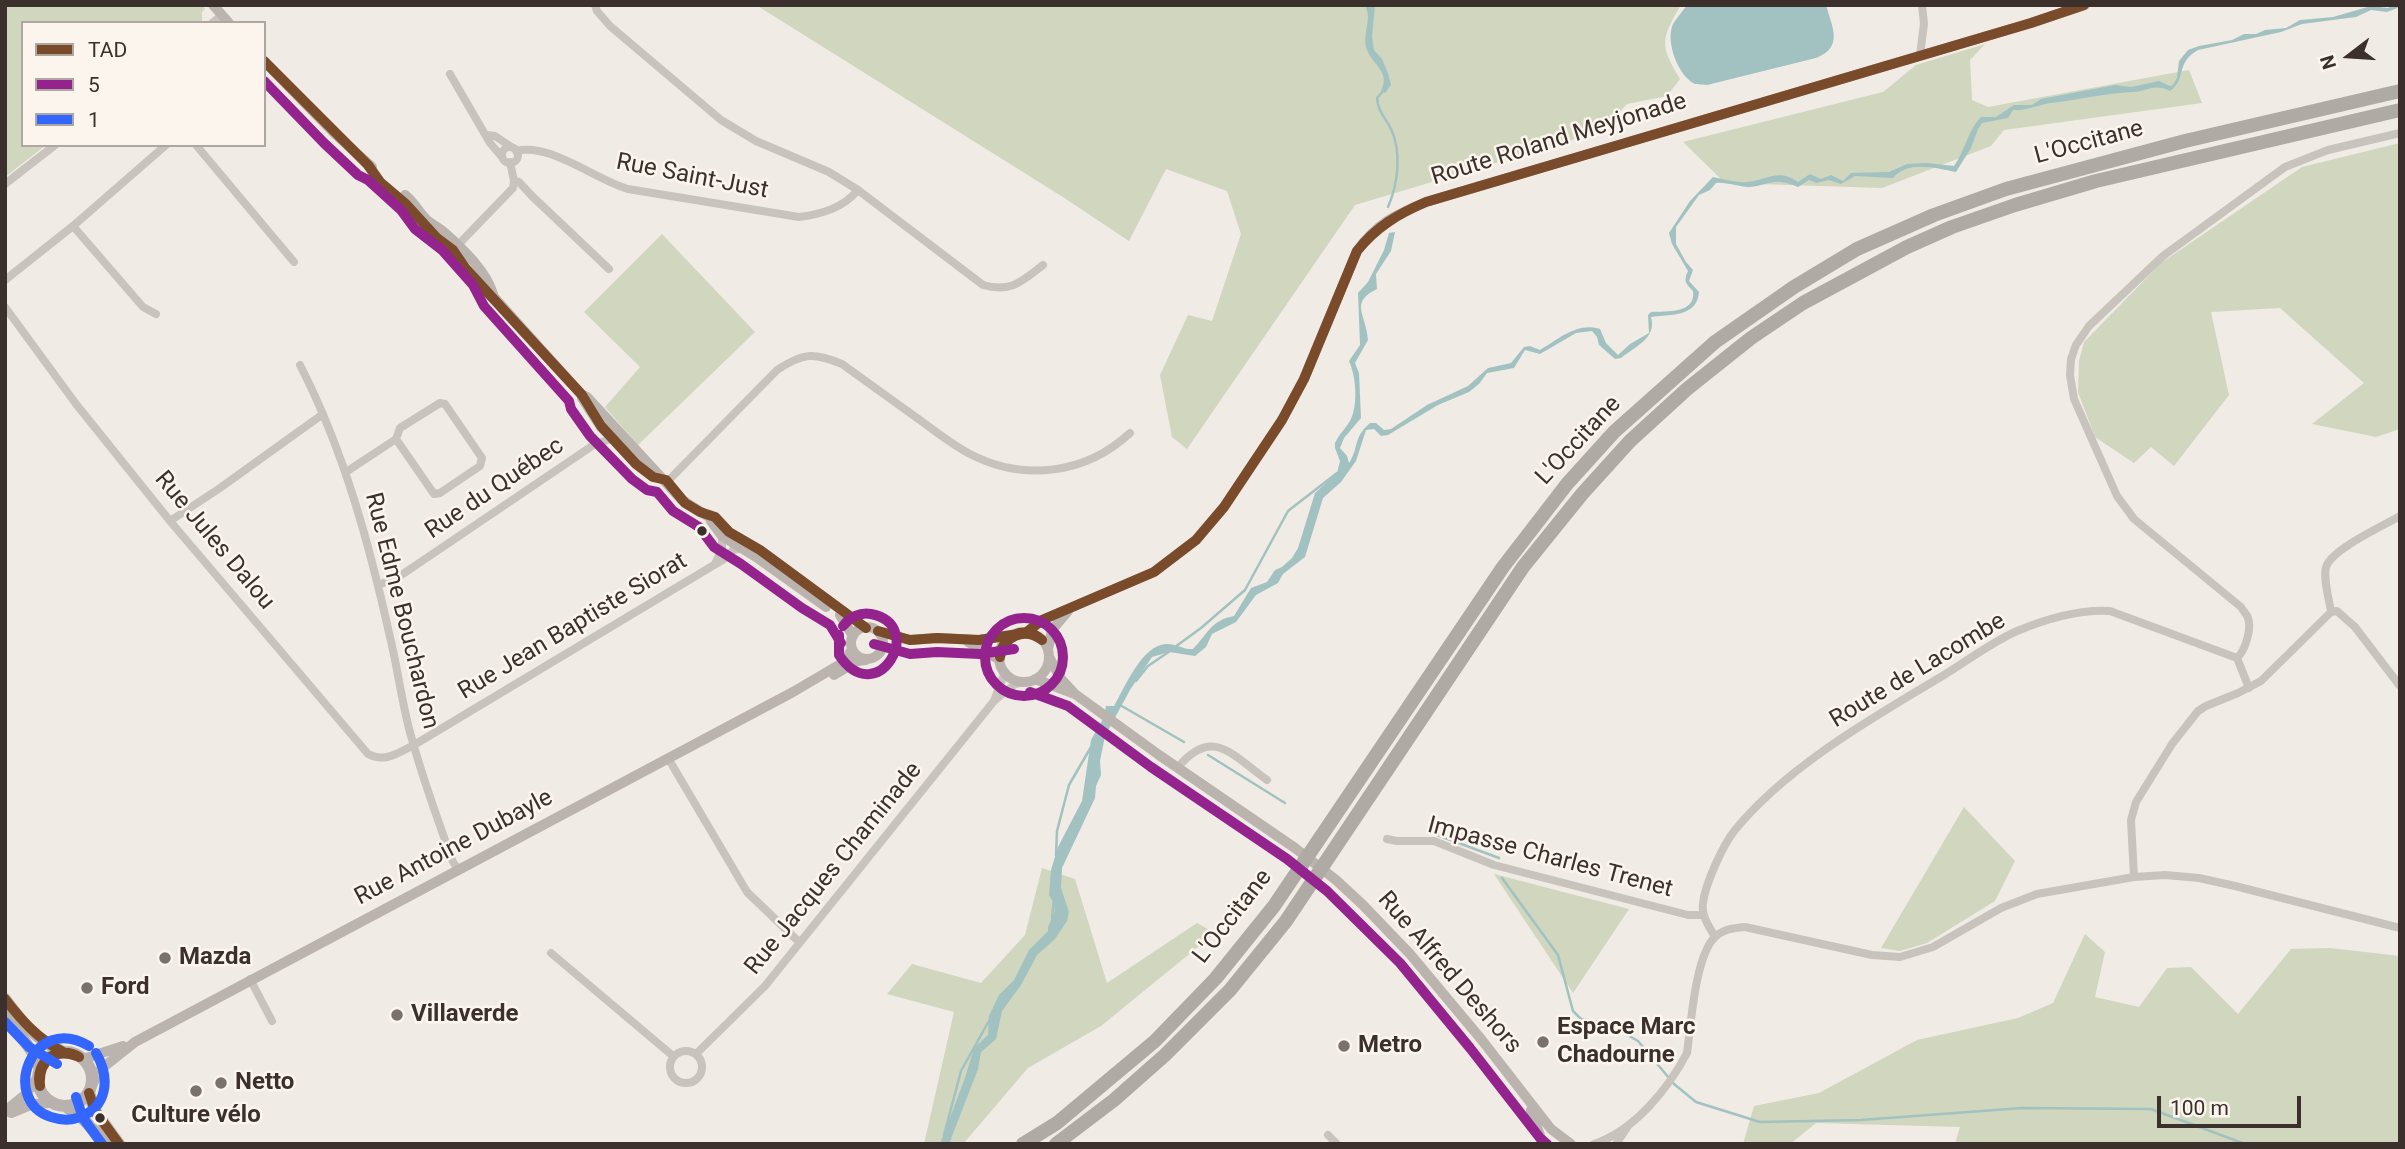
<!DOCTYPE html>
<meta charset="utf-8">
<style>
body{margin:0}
#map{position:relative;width:2405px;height:1149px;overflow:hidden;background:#f0ebe5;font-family:Roboto,sans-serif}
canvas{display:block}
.frame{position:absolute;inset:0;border:7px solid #3b302b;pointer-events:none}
.legend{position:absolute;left:21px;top:21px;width:245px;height:126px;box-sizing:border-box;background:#fbf5ee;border:2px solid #aea6a0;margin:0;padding:9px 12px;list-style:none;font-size:21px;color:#3b302b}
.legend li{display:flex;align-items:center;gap:14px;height:35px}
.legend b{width:35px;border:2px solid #aea6a0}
.north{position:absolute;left:2314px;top:21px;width:70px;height:70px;-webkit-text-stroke:5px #fbf5ee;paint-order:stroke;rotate:253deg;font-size:19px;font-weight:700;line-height:28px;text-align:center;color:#3b302b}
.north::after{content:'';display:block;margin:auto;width:24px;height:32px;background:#3b302b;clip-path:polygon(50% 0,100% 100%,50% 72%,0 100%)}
.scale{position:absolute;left:2157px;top:1096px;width:144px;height:32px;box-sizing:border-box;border:4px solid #3b302b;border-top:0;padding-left:9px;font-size:21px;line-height:24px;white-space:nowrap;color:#3b302b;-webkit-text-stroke:5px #fbf5ee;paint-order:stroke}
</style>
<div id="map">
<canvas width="2405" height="1149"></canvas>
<div class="frame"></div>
<ul class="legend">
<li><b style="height:9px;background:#7a4b2a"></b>TAD</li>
<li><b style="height:9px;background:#95238e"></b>5</li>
<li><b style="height:9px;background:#36f"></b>1</li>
</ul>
<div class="north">N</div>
<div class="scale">100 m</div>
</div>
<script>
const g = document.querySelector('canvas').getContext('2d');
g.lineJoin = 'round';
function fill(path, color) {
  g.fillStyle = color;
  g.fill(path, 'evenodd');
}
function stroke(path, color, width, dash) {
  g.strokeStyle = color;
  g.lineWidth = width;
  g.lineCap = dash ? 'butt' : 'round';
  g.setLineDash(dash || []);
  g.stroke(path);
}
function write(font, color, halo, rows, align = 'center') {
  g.font = font + ' Roboto,sans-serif';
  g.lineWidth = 5;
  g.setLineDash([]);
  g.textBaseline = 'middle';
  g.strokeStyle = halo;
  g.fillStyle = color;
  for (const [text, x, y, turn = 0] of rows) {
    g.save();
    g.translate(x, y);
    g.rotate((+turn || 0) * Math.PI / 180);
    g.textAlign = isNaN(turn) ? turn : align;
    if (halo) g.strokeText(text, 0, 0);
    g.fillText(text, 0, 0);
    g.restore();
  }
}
const green = new Path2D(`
 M5 5H202L205 9 202 12V23H23V145H46L5 177Z
 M756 5H1681C1661 39 1659 44 1680 79L1667 96 1627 104 1602 131 1355 205 1187 449 1172 437 1160 375 1188 315 1212 321 1241 234 1227 191 1166 169 1129 241 1066 199Z
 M1985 44 1970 60 1972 100 1988 107 2189 70 2202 103 2004 130 1991 146 1882 188 1725 183 1683 142 1883 92 1916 65Z
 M2400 143V429L2376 437 2312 424 2364 383 2280 308 2211 312 2229 395 2174 466 2151 447 2134 463 2095 437 2078 392 2079 361 2084 342 2161 263 2302 167Z
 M662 234 755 332 638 445 605 407 640 367 584 312Z
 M1964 807 2015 861 1995 901 1927 943 1900 951 1881 948Z
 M1042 868 1075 879 1107 983 1197 923 1215 933 1101 1026 1028 1068 963 1144H924L954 1012 887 994 912 964 981 983 1025 935Z
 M1494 874 1629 909 1573 993Z
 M2085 934 2105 952 2095 997 2139 1007 2167 968 2191 967 2238 1014 2291 949 2330 948 2400 956V1144H1955L1960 1127 1816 1123 1790 1144H1743L1754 1106 1819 1093 1917 1040 2018 1018 2053 1003Z`);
const water = new Path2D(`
 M1365 5H1375L1372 37 1374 50 1382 59 1388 73 1391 85 1385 93 1381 91C1391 72 1372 64 1367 50 1361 35 1373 20 1365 5Z
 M1687 5H1826C1832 27 1844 47 1816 58L1707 85C1706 85 1696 84 1695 84 1678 76 1665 41 1673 24 1677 17 1683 11 1687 5Z
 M2393 5 2400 7 2387 12 2371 10 2356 17 2302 24 2281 32 2198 50C2175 63 2187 79 2170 91 2154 83 2149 91 2133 92 2105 93 2078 100 2051 103 2037 105 2027 111 2013 110L2008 118 1982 123 1978 129 1971 148 1956 172C1935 168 1908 160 1893 178L1855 176 1841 184 1829 180 1816 183 1809 180 1798 187C1773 176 1771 185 1749 187 1738 187 1727 182 1716 183L1710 190 1699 195 1676 227V244L1686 262 1693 270 1689 281 1699 292C1697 318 1669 314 1651 317 1657 338 1636 346 1621 358L1615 359 1599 345 1597 337 1592 331 1576 333 1540 354 1525 350 1514 368 1487 373 1479 384 1469 392 1438 405 1388 435 1381 436 1374 429 1366 430 1356 461 1341 482 1323 498 1305 557 1283 574 1278 583 1256 595 1236 622 1212 634 1206 647 1195 656 1169 652 1152 657 1130 690 1105 736 1100 761 1101 775 1096 786 1095 798 1062 868 1061 888 1069 912 1067 921 1055 939 1037 955 1021 985 1002 1011 996 1039 981 1052 978 1069 949 1144H940L965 1078 974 1048 988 1035 989 1016 999 995 1014 980 1029 950 1048 931V927L1055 911 1054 904 1049 895 1051 870 1058 847 1082 801 1091 740 1104 717 1106 706H1114C1125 687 1142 645 1166 644 1175 643 1184 650 1193 649 1207 635 1211 620 1234 616L1251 588 1267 582 1275 570 1282 567 1292 558 1298 548 1315 493 1337 473 1340 461 1335 448V443C1339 434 1347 427 1351 419 1358 404 1356 376 1349 361L1360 345 1358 293 1368 282 1384 250 1389 233 1395 232 1391 251 1376 274 1377 289C1349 303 1366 313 1368 340L1355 363 1359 373 1361 418 1344 438 1340 448 1347 456 1349 463C1360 446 1352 439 1370 423H1376L1384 430 1391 429 1427 405 1468 386 1488 368 1511 363 1524 347 1530 346 1540 350C1559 339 1577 322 1600 329L1606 343 1618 355 1630 344 1649 333 1648 315 1651 312C1667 311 1696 314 1693 291 1686 284 1683 281 1688 271L1672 244 1669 233 1690 201 1713 177C1723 179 1737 183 1748 182 1768 180 1778 168 1798 182L1810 174 1821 179 1831 175 1843 181 1851 173 1889 172 1907 164 1927 163 1954 166C1965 151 1968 130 1981 117H1996L2014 105H2032L2041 99 2115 85 2131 87 2159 81 2170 86 2173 85 2177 78 2179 61 2188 50 2199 46 2232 40 2244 34H2256L2265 30 2286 28 2300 20 2333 17 2371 6 2388 8Z`);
const stream = new Path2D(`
 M1383 91 1377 98C1378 112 1385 117 1391 129 1402 152 1398 184 1388 207
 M1175 647 1201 628 1245 590 1288 511 1337 473
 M1136 681 1148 666 1170 651
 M1120 705 1184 742
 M1208 755 1285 803
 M1429 832 1499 858
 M1056 855 1057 831 1069 785 1091 747
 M1502 878 1558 955 1573 1011 1581 1019 1607 1023 1638 1041 1674 1084 1696 1102 1760 1122 1861 1120 2022 1108 2151 1109 2245 1144
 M1052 918 1054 900
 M944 1135 961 1071 990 1019`);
const street = new Path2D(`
 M595 5 597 11 610 26 721 120 756 141 829 172 858 190 983 285C1011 293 1022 281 1043 265
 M212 23 222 15
 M1920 55 1924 24 1922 5
 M450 74 490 143 502 157
 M487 135 495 136 513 148
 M196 145 294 262
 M502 155a8 8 0 1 1 16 0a8 8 0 1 1-16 0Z
 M516 151C549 142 596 180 628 189L799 217C822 214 843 208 858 190
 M514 181 519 182 532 196 609 269
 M5 184 55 145
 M73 226 143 307 156 314
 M455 248 513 188 514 181 510 162
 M5 280 73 226 166 145
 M5 307 76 404 170 521 368 754C385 763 398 753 414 745L724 559 733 550 742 548
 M300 365C344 451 369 543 390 637 398 670 402 704 411 736 423 779 438 821 453 862L458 869
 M346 472 396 439 400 428 440 403 445 404 482 458 480 466 440 493 434 494 396 439
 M667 482 777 370C803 353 813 352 842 364 867 382 892 400 917 418 934 430 951 444 970 454 1024 482 1086 474 1130 433
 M170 521 220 488 323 414
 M715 564 722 549V536
 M378 585 397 578 595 444 615 438
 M2331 612C2329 598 2323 579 2326 567 2332 549 2383 526 2400 516
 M2331 612 2337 611 2355 627 2400 686
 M2237 658C2245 651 2252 629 2248 618 2247 614 2243 611 2241 607L2134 519 2117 496 2074 399 2070 375 2071 359 2076 345 2089 326 2163 256 2285 167 2328 150 2400 133
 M2237 658 2249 688
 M994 701 1005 672
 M668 758 747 892 799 942
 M1178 767C1213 726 1232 755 1267 780
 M1387 839 1397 841H1434L1494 865 1688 915H1703
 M2134 877 2131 820 2136 802 2172 744 2198 711 2206 706 2238 693 2261 681 2331 612
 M1715 937C1709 926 1701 916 1703 903 1705 884 1723 845 1735 830 1787 766 1874 717 1944 675 1967 661 1992 642 2017 631 2046 619 2078 609 2110 611L2237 658
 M551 953 673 1056
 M250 979 272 1021
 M670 1067a16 16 0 1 1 32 0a16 16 0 1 1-32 0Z
 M696 1054 765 986 994 701 1015 684 1029 681
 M1328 1135 1337 1144
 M1594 1144C1634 1131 1668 1089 1687 1053 1691 1025 1695 956 1715 937 1723 929 1734 928 1745 927L1872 955 1900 957 1933 947 2001 908 2037 894 2134 877 2165 875 2199 878 2235 886 2400 928
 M1616 1144 1628 1126`);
const secondary = new Path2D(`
 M213 5 229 23
 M264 61 334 133 372 167
 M368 165 380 182 406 204 437 238 453 250 466 269 494 297 582 395 587 397 682 500 709 517H715L729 532 760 550 866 628
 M405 195C415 203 419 213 427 220 433 225 440 228 445 233 463 249 486 271 493 294
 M582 398 601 427 634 460
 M711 521 722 536 756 557 826 607
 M840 615 853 636
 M851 643a16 16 0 1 1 32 0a16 16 0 1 1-32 0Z
 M878 631 910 640 937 638 979 640 1012 635
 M1027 632 1042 620 1154 572 1196 540 1224 507 1282 420 1304 379 1357 251C1377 223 1395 215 1426 202L2031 23 2085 5
 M999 657a25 25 0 1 1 50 0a25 25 0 1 1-50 0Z
 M968 642 1000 660
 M1048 649 1052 630 1068 611
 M1049 657 1061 679 1073 692
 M834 675 857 661 866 660
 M1035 679 1075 694 1159 755 1295 848 1336 880 1363 905 1410 954 1481 1039 1551 1129 1571 1144
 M83 1059 123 1046
 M92 1085 101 1069 135 1042 793 692 844 662 852 649
 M1531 1110 1543 1144
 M5 1111 27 1093 39 1075
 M11 1113 33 1104 52 1103`);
const primary = new Path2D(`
 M5 999C23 1023 35 1039 63 1052
 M5 1014 33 1053 40 1069
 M38 1079a27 27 0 1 1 54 0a27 27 0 1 1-54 0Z
 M89 1093 95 1111 119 1144
 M65 1106 83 1119 107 1144`);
const highway = new Path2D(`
 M1023 1144 1057 1123 1155 1041 1216 978 1274 906 1503 567 1567 484 1614 432 1715 342 1794 287 1857 249 1934 215 2006 189 2185 141 2400 91
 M1056 1144 1114 1100 1165 1055 1230 990 1286 921 1523 567 1582 494 1630 441 1687 389 1751 338 1803 303 1907 247 1952 227 2015 205 2096 181 2400 110`);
const bus1 = new Path2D(`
 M264 61 368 165 380 182 406 204 437 238 453 250 466 269 582 395 601 426 636 464 653 477 666 480 685 503 700 512 715 517 729 532 760 550 866 628
 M878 631 910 640 937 638 979 640 1012 635
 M1027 632 1042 620 1154 572 1196 540 1224 507 1282 420 1304 379 1357 251C1376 227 1398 214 1426 202L2031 23 2084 5
 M1000 657C1002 636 1024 624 1042 640
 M1000 657C1004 636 1024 627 1042 640
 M5 999C22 1021 38 1039 63 1052
 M40 1086C34 1062 58 1044 79 1057
 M40 1086C38 1060 55 1047 79 1057
 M89 1093 95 1111 119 1144`);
const bus2 = new Path2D(`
 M264 81 324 143 358 175 368 180 401 210 415 229 442 250 473 285 484 306 569 401 571 409 590 436 632 479 647 490 657 492 673 511 699 527 714 547 741 564 802 608 830 625 841 643
 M985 657a39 39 0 1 1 78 0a39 39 0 1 1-78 0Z
 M839 635V655C877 712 928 625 871 614 860 612 850 617 843 626
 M874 644 910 654 937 652 980 654 1014 649
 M1030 692 1068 706 1151 767 1287 859 1327 891 1400 963 1470 1048 1540 1138 1547 1144`);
const bus3 = new Path2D(`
 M5 1022 29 1047 57 1064
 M89 1046C31 1012 0 1101 51 1117 60 1120 68 1121 77 1118 109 1108 110 1077 96 1053
 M76 1097 83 1118 102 1144`);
const markers = [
 [702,531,6,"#3b302b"],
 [165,958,7,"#7a716c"],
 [87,988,7,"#7a716c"],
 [397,1015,7,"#7a716c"],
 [1543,1042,7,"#7a716c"],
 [1344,1046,7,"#7a716c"],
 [221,1083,7,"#7a716c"],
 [196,1091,7,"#7a716c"],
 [100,1118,6,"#3b302b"]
];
const streetNames = [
 ["Route Roland Meyjonade",1559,140,-17],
 ["L'Occitane",2089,143,-15],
 ["Rue Saint-Just",692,177,11],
 ["L'Occitane",1579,441,-47],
 ["Rue du Québec",495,489,-34],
 ["Rue Jules Dalou",214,541,50],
 ["Rue Edme Bouchardon",401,611,76],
 ["Rue Jean Baptiste Siorat",573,627,-31],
 ["Route de Lacombe",1918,671,-31],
 ["Rue Antoine Dubayle",454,848,-28],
 ["Impasse Charles Trenet",1550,858,15],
 ["Rue Jacques Chaminade",834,869,-51],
 ["L'Occitane",1233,917,-52],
 ["Rue Alfred Deshors",1449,973,49]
];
const poiNames = [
 ["Mazda",179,958],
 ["Ford",101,988],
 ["Villaverde",411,1015],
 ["Espace Marc",1557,1028],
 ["Chadourne",1557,1056],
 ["Metro",1358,1046],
 ["Netto",235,1083],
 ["Culture vélo",196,1116,"center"]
];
fill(green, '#d1d6bf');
fill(water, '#a1c2c1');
stroke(stream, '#a1c2c1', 2.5);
stroke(street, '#c9c3be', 8);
stroke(secondary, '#bab3ae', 10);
stroke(primary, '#b8b1ad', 12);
stroke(highway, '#afaaa4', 14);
stroke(bus1, '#7a4b2a', 10);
stroke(bus2, '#95238e', 10);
stroke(bus3, '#36f', 10);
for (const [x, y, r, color] of markers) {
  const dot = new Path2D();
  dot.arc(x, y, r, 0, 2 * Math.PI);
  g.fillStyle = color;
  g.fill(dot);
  stroke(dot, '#fbf5ee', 2.5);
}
write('24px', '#3b302b', '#fbf5ee', streetNames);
write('bold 24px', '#3b302b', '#fbf5ee', poiNames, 'left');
</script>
